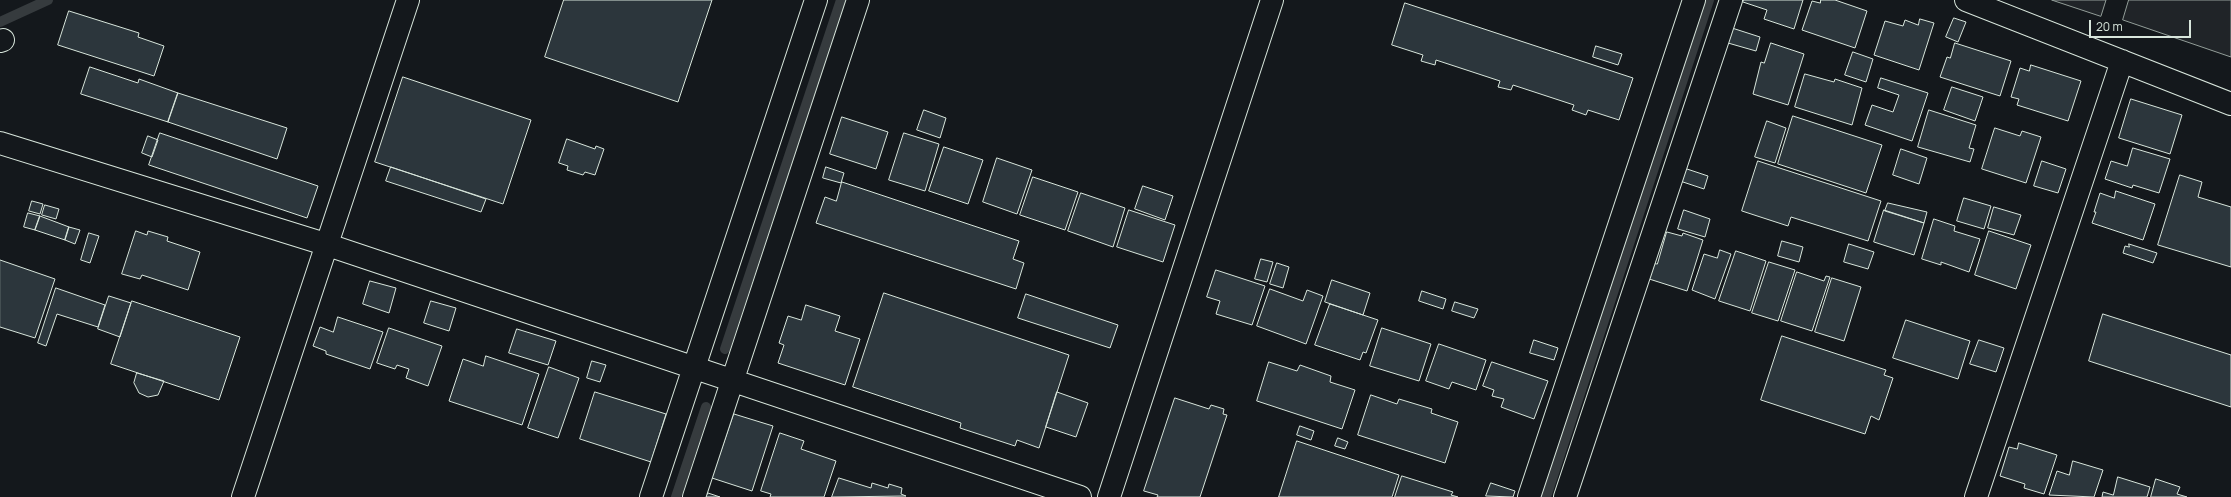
<!DOCTYPE html>
<style>
body{margin:0}
#map{position:relative;width:2231px;height:497px;overflow:hidden;background:#14181c;font-family:Manrope,sans-serif}
canvas{display:block}
.scale{position:absolute;left:2089px;top:20px;width:102px;height:18px;box-sizing:border-box;border:2px solid #d8e6dc;border-top:0;padding-left:5px;font-size:12px;line-height:14px;white-space:nowrap;color:#d8e6dc;-webkit-text-stroke:3px #14181c;paint-order:stroke}
</style>
<div id="map">
<canvas width="2231" height="497"></canvas>
<div class="scale">20 m</div>
</div>
<script>
const g = document.querySelector('canvas').getContext('2d');
g.lineJoin = 'round';
function fill(path, color) {
  g.fillStyle = color;
  g.fill(path, 'evenodd');
}
function stroke(path, color, width, dash) {
  g.strokeStyle = color;
  g.lineWidth = width;
  g.lineCap = dash ? 'butt' : 'round';
  g.setLineDash(dash || []);
  g.stroke(path);
}
const green = new Path2D(`
 M2052 0H2106L2101 16Z
 M2129 0H2231V57L2123 20Z`);
const stream = new Path2D(`
 M0 22 48 0
 M725 349 841 0
 M676 497 706 407
 M1546 497 1709 0`);
const building = new Path2D(`
 M564 0H712L678 102 545 57Z
 M1744 0H1803L1794 29 1764 19 1767 10 1743 2Z
 M1821 0H1835L1867 11 1855 48 1802 30 1812 1 1820 3Z
 M1405 3 1633 78 1619 120 1588 110 1586 115 1572 110 1574 105 1513 85 1511 90 1498 87 1500 81 1436 60 1435 65 1421 61 1423 55 1392 45Z
 M69 11 139 33 138 37 164 46 154 76 58 45Z
 M1954 18 1966 22 1958 42 1946 37Z
 M1920 19 1934 23 1919 70 1874 55 1885 21 1903 26 1905 20 1918 25Z
 M1732 28 1760 37 1756 51 1728 43Z
 M1771 43 1804 54 1788 105 1753 94 1761 62 1764 63Z
 M1955 43 2011 61 2000 96 1940 77 1947 57 1950 58Z
 M1596 46 1622 54 1618 65 1593 57Z
 M1853 52 1873 59 1866 82 1845 75Z
 M2031 65 2081 81 2068 121 2017 105 2019 99 2011 97 2020 68 2029 71Z
 M90 67 138 83 139 79 178 93 168 122 81 94Z
 M1805 74 1834 82 1835 79 1862 88 1852 125 1795 107Z
 M403 77 531 120 503 204 375 162Z
 M1881 78 1928 93 1912 141 1865 125 1872 105 1893 112 1899 95 1878 88Z
 M1952 87 1983 97 1975 121 1944 110Z
 M178 93 287 128 277 159 168 122Z
 M2131 99 2182 115 2170 154 2119 138Z
 M924 110 946 118 940 138 917 130Z
 M1929 110 1976 125 1969 148 1974 149 1970 162 1918 147Z
 M1793 116 1882 145 1866 193 1778 164Z
 M842 117 888 132 876 169 830 154Z
 M1767 121 1786 128 1775 163 1755 157Z
 M1995 128 2020 136 2022 131 2041 137 2026 183 1982 169Z
 M160 133 318 186 307 218 149 165Z
 M904 133 939 144 925 191 889 180Z
 M148 136 158 140 152 157 142 153Z
 M567 139 595 149 596 146 604 149 595 175 585 172 583 175 567 170 568 166 559 163Z
 M944 147 983 160 968 204 929 191Z
 M2133 148 2170 159 2159 193 2133 185 2132 188 2105 179 2111 161 2127 166Z
 M1901 149 1927 158 1919 184 1893 175Z
 M997 158 1032 170 1017 214 983 202Z
 M1758 161 1881 201 1868 241 1791 217 1788 226 1742 211Z
 M2042 161 2066 169 2058 193 2034 186Z
 M391 167 486 199 481 212 386 181Z
 M826 167 844 173 841 183 823 178Z
 M1684 168 1708 176 1704 189 1680 181Z
 M2180 175 2202 182 2198 197 2231 207V267L2158 245Z
 M1033 177 1078 192 1065 230 1020 215Z
 M842 182 1019 241 1013 259 1024 263 1016 289 816 223 825 197 836 201Z
 M1143 186 1173 196 1165 220 1135 209Z
 M2116 191 2155 204 2143 240 2092 223 2096 212H2094L2100 193 2114 198Z
 M1081 193 1125 208 1113 247 1068 231Z
 M1964 198 1991 206 1984 229 1957 221Z
 M32 201 43 204 40 214 29 211Z
 M1888 203 1927 212 1924 223 1885 211Z
 M45 205 59 209 56 219 42 215Z
 M1994 207 2021 215 2014 235 1988 228Z
 M1129 210 1175 225 1163 262 1117 247Z
 M1684 210 1710 219 1705 237 1678 229Z
 M1884 210 1924 223 1914 255 1874 242Z
 M28 213 40 216 35 230 24 227Z
 M40 216 69 227 65 240 35 230Z
 M1934 219 1955 226 1954 231 1980 239 1969 272 1941 262V265L1922 259Z
 M69 227 80 230 75 244 65 240Z
 M136 231 147 235 148 231 168 237 167 241 200 252 188 290 142 275 140 279 122 274Z
 M1989 231 2031 245 2016 289 1975 275Z
 M1667 232 1682 236 1683 233 1703 240 1687 291 1646 278 1651 263 1657 264Z
 M89 233 99 236 90 263 81 260Z
 M1782 241 1803 247 1799 262 1778 256Z
 M1849 244 1874 252 1868 269 1844 262Z
 M2129 244 2157 253 2153 263 2123 253 2125 246 2129 247Z
 M1720 250 1731 254 1715 299 1692 290 1704 254 1717 258Z
 M1736 251 1766 261 1750 311 1719 301Z
 M1261 259 1273 262 1267 282 1255 279Z
 M0 260 55 279 35 338 0 327Z
 M1769 262 1795 270 1778 321 1752 313Z
 M1277 263 1289 267 1283 288 1270 284Z
 M1216 270 1265 286 1252 325 1216 314 1220 301 1207 297Z
 M1797 272 1824 281 1826 276 1830 277 1812 331 1781 321Z
 M1832 278 1861 287 1844 341 1815 332Z
 M1332 280 1370 293 1363 315 1325 302Z
 M370 281 396 288 389 313 363 304Z
 M56 288 105 305 98 327 57 314 46 346 38 343Z
 M1270 289 1303 301 1307 290 1323 296 1306 344 1257 326Z
 M1422 291 1446 299 1443 309 1419 301Z
 M884 293 1069 355 1039 448 1017 440 1015 446 960 428 961 423 853 387Z
 M1026 294 1118 325 1110 348 1018 318Z
 M109 296 131 303 120 337 98 329Z
 M132 301 240 337 219 400 111 364Z
 M431 301 456 308 449 331 424 323Z
 M1455 302 1478 309 1474 318 1452 311Z
 M1330 304 1378 320 1366 353 1363 352 1360 360 1315 345Z
 M806 305 840 316 835 331 860 339 845 385 778 363 784 345 779 343 788 316 801 320Z
 M2103 314 2231 355V407L2089 361Z
 M338 317 383 332 370 369 326 354V351L313 346 320 327 333 332Z
 M1906 320 1970 341 1958 379 1893 358Z
 M389 328 442 346 428 386 406 378 409 369 397 365 395 369 377 363Z
 M1382 328 1431 344 1419 381 1370 366Z
 M517 329 556 341 548 365 509 353Z
 M1782 336 1886 370 1884 375 1893 378 1879 420 1871 416 1865 434 1761 400Z
 M1534 340 1558 348 1554 360 1530 353Z
 M1979 340 2004 348 1996 372 1970 364Z
 M1439 344 1486 360 1476 390 1452 382 1449 389 1426 381Z
 M486 356 539 374 522 425 449 401 463 359 483 366Z
 M592 361 606 365 600 382 587 378Z
 M1269 362 1297 371 1300 365 1331 376 1330 382 1355 390 1342 429 1257 401Z
 M1492 362 1548 381 1534 419 1501 407 1504 399 1492 396 1494 390 1483 386Z
 M549 367 579 378 558 438 528 428Z
 M137 373 164 381 158 395 148 397 139 393 134 383Z
 M595 392 666 414 651 462 580 439Z
 M1057 392 1088 403 1076 437 1046 427Z
 M1371 395 1397 404 1399 399 1432 409 1431 413 1458 422 1445 463 1358 435Z
 M1175 398 1209 409 1211 405 1224 409 1223 414 1227 415 1200 497H1157L1158 495 1144 491Z
 M734 414 773 426 752 491 712 478Z
 M1300 426 1314 431 1311 440 1297 435Z
 M780 433 804 441 801 449 836 461 824 497H770L771 494 761 491Z
 M1338 438 1348 442 1345 449 1335 446Z
 M1297 441 1399 475 1392 497H1279Z
 M2019 443 2057 455 2044 494 2024 488 2025 484 2000 476 2009 447 2017 449Z
 M2073 461 2103 470 2094 497 2049 495 2057 471 2069 475Z
 M1402 476 1453 492 1451 495 1458 497H1395Z
 M2118 477 2150 487 2147 497H2102L2103 492 2113 495Z
 M839 478 871 488 872 483 888 488 889 484 902 488 901 494 906 496 832 497Z
 M2156 479 2180 487 2177 494 2187 497H2151Z
 M1491 483 1515 491 1513 497 1486 496Z
 M708 493 720 497H706Z`);
const minor = new Path2D(`
 M1966 0 2231 104
 M0 41 3 40
 M0 143 325 244 1080 497
 M243 497 408 0
 M651 497 816 0
 M694 497 858 0
 M1109 497 1272 0
 M1529 497 1694 0
 M1565 497 1731 0
 M1976 497 2122 61`);
fill(green, '#202428');
stroke(green, '#939e99', 1);
stroke(stream, '#363b3e', 10);
fill(building, '#2c363c');
stroke(building, '#d8e6dc', 1);
stroke(minor, '#d8e6dc', 24);
stroke(minor, '#14181c', 22);
</script>
